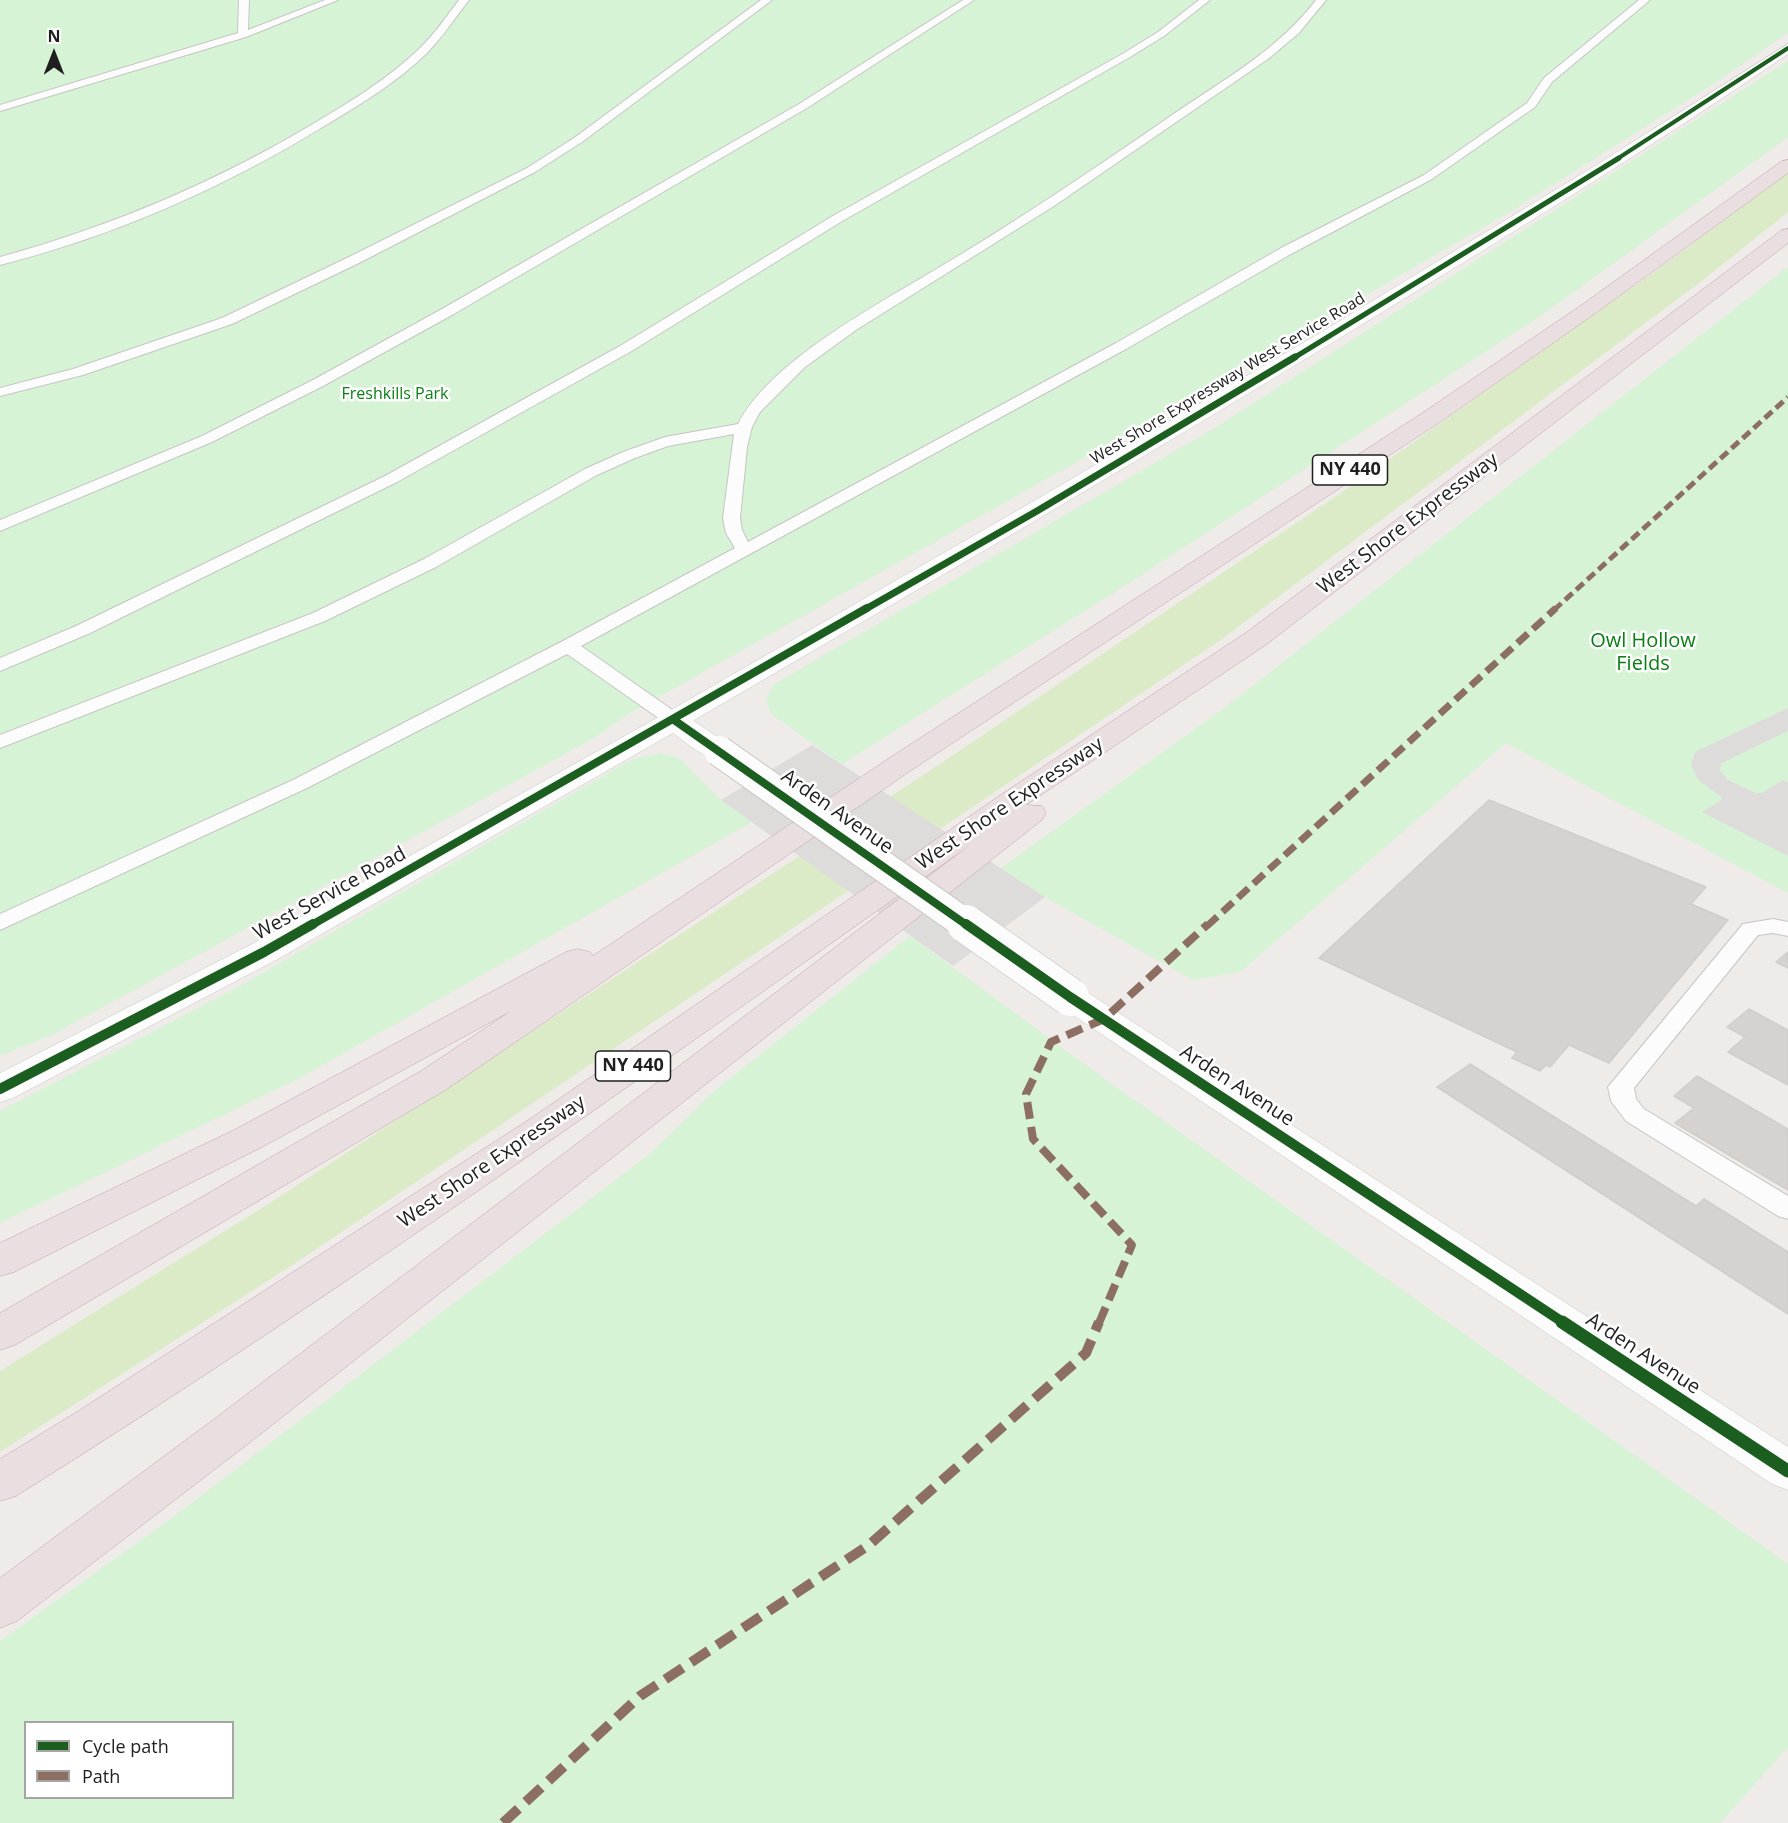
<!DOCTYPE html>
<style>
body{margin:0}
#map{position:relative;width:1788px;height:1823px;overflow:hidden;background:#eeebe8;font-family:"Open Sans",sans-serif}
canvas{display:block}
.legend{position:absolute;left:24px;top:1721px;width:210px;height:78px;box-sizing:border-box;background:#fff;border:2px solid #a5a5a5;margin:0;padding:8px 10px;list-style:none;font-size:18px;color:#1f1f1f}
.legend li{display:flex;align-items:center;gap:12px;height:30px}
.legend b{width:30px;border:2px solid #a5a5a5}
.north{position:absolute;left:24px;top:24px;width:60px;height:60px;-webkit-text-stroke:4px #fff;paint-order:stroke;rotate:0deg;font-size:16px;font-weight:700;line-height:24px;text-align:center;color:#1f1f1f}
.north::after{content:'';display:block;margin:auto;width:21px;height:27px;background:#1f1f1f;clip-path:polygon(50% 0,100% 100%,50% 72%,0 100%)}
</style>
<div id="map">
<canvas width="1788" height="1823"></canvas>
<ul class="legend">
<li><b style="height:8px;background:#1b5e20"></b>Cycle path</li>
<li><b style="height:8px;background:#8d6e63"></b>Path</li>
</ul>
<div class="north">N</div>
</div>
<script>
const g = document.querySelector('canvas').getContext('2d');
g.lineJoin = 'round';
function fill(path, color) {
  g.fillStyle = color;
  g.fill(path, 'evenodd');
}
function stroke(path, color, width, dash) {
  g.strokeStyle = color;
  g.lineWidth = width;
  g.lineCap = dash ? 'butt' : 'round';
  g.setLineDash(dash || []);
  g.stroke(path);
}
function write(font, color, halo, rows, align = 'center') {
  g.font = font + ' "Open Sans",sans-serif';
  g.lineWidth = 5;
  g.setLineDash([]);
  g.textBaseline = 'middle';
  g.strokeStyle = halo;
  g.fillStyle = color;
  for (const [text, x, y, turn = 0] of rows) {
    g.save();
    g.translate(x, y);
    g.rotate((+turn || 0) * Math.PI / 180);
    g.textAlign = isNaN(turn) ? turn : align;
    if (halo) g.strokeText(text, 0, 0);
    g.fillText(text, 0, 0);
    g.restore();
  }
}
const grass = new Path2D(`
 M1788 173V212L1703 280 1219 641 297 1262 0 1452V1371L273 1201 934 768 1360 480 1657 270Z`);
const park = new Path2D(`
 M0 0H1788V33L1710 86 1508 213 1116 440 625 716 596 737 52 1035 0 1056Z
 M1788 61V137L1542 315 1129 583 842 764 771 714 766 700 773 685 1210 431Z
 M1788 267V893L1506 743 1240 972 1193 980 1045 897 1001 868 1227 706Z
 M661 753 680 759 721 800 752 822 298 1079 0 1223V1111L242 985 631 760Z
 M910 936 1102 1077 1788 1564V1747L1720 1823H0V1641L176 1515 651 1153 712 1093ZM26 1722H232V1798H26Z`);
const parking = new Path2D(`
 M1788 708V731L1726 761 1721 764 1720 770 1728 780 1756 793H1762L1783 780 1788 783V856L1702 812 1720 801 1722 797 1698 780 1691 764 1695 753 1699 750Z`);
const pier = new Path2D(`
 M812 745 1045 897 953 966 721 800Z`);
const building = new Path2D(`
 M1489 800 1706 887 1691 904 1728 920 1609 1063 1569 1045 1550 1067 1546 1065 1540 1071 1512 1058 1517 1052 1319 958Z
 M1788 952V968L1776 962Z
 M1749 1009 1788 1030V1085L1728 1052 1745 1037 1727 1027Z
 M1470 1064 1696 1206 1704 1199 1788 1252V1314L1437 1087Z
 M1697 1076 1788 1129V1190L1675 1123 1694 1108 1674 1096Z`);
const service = new Path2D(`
 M239 0H249L248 30 325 0H338L246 37 0 111V105L238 33Z
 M459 0H469C455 18 442 38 426 54 397 82 361 104 326 125 225 187 115 236 0 265V257C113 226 218 181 318 121 353 100 389 78 419 49 434 35 446 17 459 0Z
 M761 0H772L582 142 535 172 361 262 232 324 83 375 0 396V388L73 369 222 318 351 256 527 168 574 138Z
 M963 0H974L807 108 452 315 323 386 212 442 0 531V520L202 436 313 380 442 309 799 104Z
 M1199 0H1210L1164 36 1130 57 839 223 630 352 397 482 88 634 0 671V658L76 626 385 476 620 346 831 217 1124 53 1158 32Z
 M1316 0H1326L1299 33 1268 59 1054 206 856 330 805 367 760 412 752 427 747 447 740 518 742 530 748 542 1116 343 1281 248 1424 175 1527 103 1544 78 1639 0H1650L1552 82 1535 107 1432 179 1291 254 1126 349 581 646 681 716 684 720 681 724H667L567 654 307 788 0 930V914L293 780 561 642 735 548 726 533 723 518 734 434 668 446 635 458 597 475 436 567 325 621 0 748V735L313 613 424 559 585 469 623 452 665 437 738 424C768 364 871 308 928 274 1013 224 1094 169 1175 113 1225 79 1279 49 1316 0Z
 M1773 919 1788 922V936L1773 933 1758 935 1634 1088 1636 1099 1644 1109 1788 1196V1219L1778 1216 1626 1121 1611 1101 1608 1087 1743 924Z`);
const minor = new Path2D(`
 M1788 44V54C1652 147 1512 233 1371 319 1144 458 914 592 684 726L674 729 664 726 660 720 664 714 1039 498 1318 334 1598 164Z`);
const tertiary = new Path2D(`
 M674 711 684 714 729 745 734 751 729 757C707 763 690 745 673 733L276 960 13 1098 0 1102V1073L252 944 664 714Z
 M1070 986 1082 989 1788 1447V1490L1772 1484 1058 1005 1053 997 1058 989Z`);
const motorway = new Path2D(`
 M1788 160V173L1597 312 1443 420 913 769 447 1089 15 1345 0 1350V1313L421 1071 511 1011 262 1147 14 1272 0 1276V1243L236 1129 566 952 578 949 590 952 593 956 891 757 1427 410 1583 304 1782 161Z
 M1788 229V243L1267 644 1026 805 1042 806 1046 813 1042 820 249 1443 17 1621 0 1628V1578L217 1417 970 845C656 1067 342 1292 16 1496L0 1501V1459L80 1410 530 1119 1002 794 1247 632 1782 230Z`);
const tertiaryBridgeFar1 = new Path2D(`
 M719 751 968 926`);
const tertiaryBridge = new Path2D(`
 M966 924 1070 997`);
const quietFar3 = new Path2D(`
 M1554 610 1788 397`);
const quietFar2 = new Path2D(`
 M1207 926 1556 608`);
const quietFar1 = new Path2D(`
 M1099 1323 1132 1245 1033 1139 1026 1094 1051 1042 1104 1019 1208 924`);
const quiet = new Path2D(`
 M503 1823 640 1696 869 1545 1086 1353 1099 1322`);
const cyclewayFar5 = new Path2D(`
 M1617 159 1788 48`);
const cyclewayFar4 = new Path2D(`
 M1292 359 1619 158`);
const cyclewayFar3 = new Path2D(`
 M864 610 1037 511 1295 357`);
const cyclewayFar2 = new Path2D(`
 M674 720 968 926
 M310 926 867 608`);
const cyclewayFar1 = new Path2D(`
 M966 924 1070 997 1564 1323
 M0 1089 264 952 313 924`);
const cycleway = new Path2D(`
 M1562 1322 1788 1471`);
const farStreetnames = [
 ["West Shore Expressway West Service Road",1228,379,-31]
];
const farParknames = [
 ["Freshkills Park",395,394]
];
const shields = [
 [1350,470,75],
 [633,1066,75]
];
const shieldNames = [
 ["NY 440",1350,470],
 ["NY 440",633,1066]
];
const streetNames = [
 ["West Shore Expressway",1408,524,-37],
 ["West Shore Expressway",1010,804,-34],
 ["Arden Avenue",837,812,35],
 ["West Service Road",330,894,-29],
 ["Arden Avenue",1237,1086,33],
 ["West Shore Expressway",492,1162,-34],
 ["Arden Avenue",1643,1354,33]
];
const parkNames = [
 ["Owl Hollow",1643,641],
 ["Fields",1643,664]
];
fill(grass, '#dbeac7');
fill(park, '#d6f3d5');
fill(parking, '#dedcdb');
fill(pier, '#dddcdb');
fill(building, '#d5d2cf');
stroke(building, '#d1cdc9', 1.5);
stroke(service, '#c6c5c4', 2);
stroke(minor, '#c6c5c4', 1);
stroke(tertiary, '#c6c5c4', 1);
stroke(motorway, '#c49faa', 1);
fill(service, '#fcfcfc');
fill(minor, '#fcfcfc');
fill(tertiary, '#fcfcfc');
fill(motorway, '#eadfe0');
stroke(tertiaryBridgeFar1, '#c6c5c4', 32, []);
stroke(tertiaryBridge, '#c6c5c4', 39, []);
stroke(tertiaryBridgeFar1, '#fcfcfc', 30);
stroke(tertiaryBridge, '#fcfcfc', 38);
stroke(quietFar3, '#8d6e63', 5, [10, 5]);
stroke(quietFar2, '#8d6e63', 7, [14, 7]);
stroke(quietFar1, '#8d6e63', 8, [17, 8]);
stroke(quiet, '#8d6e63', 10, [21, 10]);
stroke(cyclewayFar5, '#1b5e20', 4);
stroke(cyclewayFar4, '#1b5e20', 5);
stroke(cyclewayFar3, '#1b5e20', 7);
stroke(cyclewayFar2, '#1b5e20', 8);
stroke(cyclewayFar1, '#1b5e20', 10);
stroke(cycleway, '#1b5e20', 13);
write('16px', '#1f1f1f', '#fff', farStreetnames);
write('16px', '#0b8012', '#fff', farParknames);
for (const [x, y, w] of shields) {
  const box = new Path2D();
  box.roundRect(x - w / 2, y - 15, w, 30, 4.5);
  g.fillStyle = '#fff';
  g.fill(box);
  stroke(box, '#1f1f1f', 1.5);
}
write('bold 18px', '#1f1f1f', null, shieldNames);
write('20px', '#1f1f1f', '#fff', streetNames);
write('20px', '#0b8012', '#fff', parkNames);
</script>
